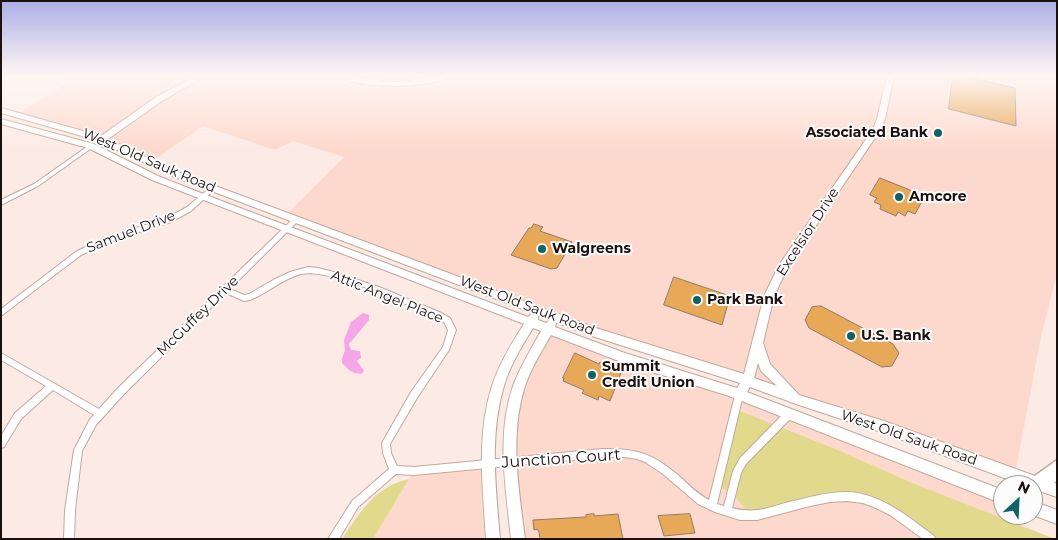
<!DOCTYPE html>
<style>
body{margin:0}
#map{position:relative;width:1058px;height:540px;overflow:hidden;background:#fcebe5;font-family:Montserrat,sans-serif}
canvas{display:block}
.frame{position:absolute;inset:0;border:2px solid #1a100d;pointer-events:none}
.north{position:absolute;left:993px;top:475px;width:50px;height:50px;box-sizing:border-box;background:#fcfcfc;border:1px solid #a29e9c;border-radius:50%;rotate:25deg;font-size:14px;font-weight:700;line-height:20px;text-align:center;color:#1a100d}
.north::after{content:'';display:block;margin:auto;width:18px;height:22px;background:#116267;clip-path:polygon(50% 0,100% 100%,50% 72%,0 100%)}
</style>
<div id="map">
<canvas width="1058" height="540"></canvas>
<div class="frame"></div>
<div class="north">N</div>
</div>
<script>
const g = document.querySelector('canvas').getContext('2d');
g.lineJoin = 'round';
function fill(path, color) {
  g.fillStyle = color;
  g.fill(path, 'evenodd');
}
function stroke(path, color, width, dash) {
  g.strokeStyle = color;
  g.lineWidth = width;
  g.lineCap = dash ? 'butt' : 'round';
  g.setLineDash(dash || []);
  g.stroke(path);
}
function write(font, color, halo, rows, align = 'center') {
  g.font = font + ' Montserrat,sans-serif';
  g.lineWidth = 4;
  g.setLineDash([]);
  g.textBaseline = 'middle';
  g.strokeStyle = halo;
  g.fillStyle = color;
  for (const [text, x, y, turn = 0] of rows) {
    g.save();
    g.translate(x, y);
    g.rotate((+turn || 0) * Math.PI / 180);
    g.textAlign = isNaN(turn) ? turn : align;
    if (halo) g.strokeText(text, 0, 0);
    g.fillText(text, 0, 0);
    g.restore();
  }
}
const built = new Path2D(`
 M61 76H1057V274L1041 337 1015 475 625 342 286 215 344 157 293 141 275 150 203 126 151 162 126 150 17 114 73 80Z
 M548 329 678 374 1003 497V515H1011L1016 539H518L515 402Z
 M489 464 493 539H373L414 471Z`);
const green = new Path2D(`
 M735 409 840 451 912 483 1055 539H931L894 511 842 495 751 516 732 493 717 486Z
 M409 479 373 539H342C360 512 376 486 409 479Z`);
const water = new Path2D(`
 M363 313 369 315V320L349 344 351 350 360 351 361 358 357 361 364 371 361 374 354 373 349 370 342 363V359L345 350 344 340 351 322Z`);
const building = new Path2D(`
 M953 76H965L1015 88 1016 126 949 109Z
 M880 178 925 196 915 214 908 211 905 216 898 212 896 216 880 209 881 205 874 202 877 198 870 195Z
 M534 224 543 227 540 231 572 242 557 268 551 269 511 255 529 228H531Z
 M674 277 730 296 722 325 664 305Z
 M821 306 893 344 899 353 892 366 882 367 809 328 805 320 812 307Z
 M575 353 599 364 600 362 609 366V368L621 373 610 401 599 396 598 400 582 393 584 390 563 381 564 378H563Z
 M594 514V516L618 514 623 539H540L539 532 537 529 534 530 533 520 586 517V515Z
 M690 514 695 533 664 536 658 516Z`);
const street = new Path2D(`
 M91 144 93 145V147L38 186 1 205V200L34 184Z
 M213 186 215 187 216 188 215 189 191 211 171 222 112 241 81 255 1 316V309L77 251 108 237 167 218 187 207 211 187Z
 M295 217H297L300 219 230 289 244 295 249 294 275 279 290 272 308 267 318 268 334 272 379 287 439 312 450 318 456 330 449 350 417 398 390 444 391 453 397 466 414 467 602 449C636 448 652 453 678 475 688 484 697 494 709 500L735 395 736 392 739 391 742 392 743 395 717 504 724 506 733 471 740 458 785 412 788 411 791 412 792 415 791 418 746 464 741 473 732 508C755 514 767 508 789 502 807 498 826 492 846 492 879 492 909 517 934 536L936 539H923L890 515 876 508 863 503 847 501 830 502 810 506 757 520H740L715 512 698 504 663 474 645 462 637 459 625 457H602L414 475 396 474 358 507 339 539H328L352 501 389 469 383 453 382 443 411 392 443 347 448 330 444 322C416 308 329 267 301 274 282 279 268 293 250 300L244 301 226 293 124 394 96 425 82 451 75 510 74 539H64L65 510 74 450 90 419 94 415 53 390 21 419 4 447 1 448V436L15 413 46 386 1 360V353L99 409 118 388Z`);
const secondary = new Path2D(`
 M196 76H205L162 101 108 139 178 172 596 328 744 374 764 296 779 265 873 129 877 119 887 76H894L885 119 881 129 788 267 774 296 763 343 770 364 799 395 884 421 1057 484V497L1033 489V485H1023L884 433 799 405 750 387 747 392 1003 490V504L729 396 624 363 551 335C542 351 531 368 525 386 509 436 519 489 525 539H511C506 488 496 435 513 386 520 367 531 349 541 331L533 328C522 346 510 365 504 386 489 436 496 488 500 539H486C483 488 476 435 492 386 499 364 511 344 524 324L152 180 88 148 1 124V119L94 144 158 176 206 195 528 317 533 313 172 176 103 143 95 144 94 142 96 140 1 113V108L101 136 156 97ZM538 315 550 320 546 323 538 320ZM555 322 595 337 740 383 737 388 625 353 555 327 556 324ZM758 363 761 371 777 386 754 378Z
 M337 76C356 74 376 82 396 82 414 81 433 74 451 76 431 89 357 89 337 76Z
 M1033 501 1057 510V524L1033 515Z`);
const highway = new Path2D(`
 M1057 460V481L1038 492 1033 490V485L1030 484 1032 478Z`);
const markers = [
 [938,133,5,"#116267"],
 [899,197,5,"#116267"],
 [542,249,5,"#116267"],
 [697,300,5,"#116267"],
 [851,336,5,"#116267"],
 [592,375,5,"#116267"]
];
const poiNames = [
 ["Associated Bank",928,133,"right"],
 ["Amcore",909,197],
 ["Walgreens",552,249],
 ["Park Bank",707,300],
 ["U.S. Bank",861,336],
 ["Summit",602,367],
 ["Credit Union",602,383]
];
const streetNames = [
 ["West Old Sauk Road",149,161,23],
 ["Samuel Drive",131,232,-21],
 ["Excelsior Drive",808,232,-57],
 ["Attic Angel Place",387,297,22],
 ["West Old Sauk Road",527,306,21],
 ["McGuffey Drive",198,316,-44],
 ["West Old Sauk Road",909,438,19]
];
const nearStreetnames = [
 ["Junction Court",561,459,-4]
];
fill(built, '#fdd9cd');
fill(green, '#e1da8c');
fill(water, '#f4a6e6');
fill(building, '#e7a857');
stroke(building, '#8d7d6a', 1);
stroke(street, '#c1a79e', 2);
stroke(secondary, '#c1a79e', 2);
stroke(highway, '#c1a79e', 3);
fill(street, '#fff');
fill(secondary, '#fff');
fill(highway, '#fff');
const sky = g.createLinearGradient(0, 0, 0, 151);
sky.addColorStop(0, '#adaee7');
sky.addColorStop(0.5, '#fef6f3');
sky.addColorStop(1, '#fef6f300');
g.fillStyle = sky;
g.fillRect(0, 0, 1058, 151);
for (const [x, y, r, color] of markers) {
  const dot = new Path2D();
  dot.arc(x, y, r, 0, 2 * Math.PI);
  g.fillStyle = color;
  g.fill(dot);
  stroke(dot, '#fcfcfc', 2);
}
write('bold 14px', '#1a100d', '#fcfcfc', poiNames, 'left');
write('14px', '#1a100d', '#fcfcfc', streetNames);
write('16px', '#1a100d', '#fcfcfc', nearStreetnames);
</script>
